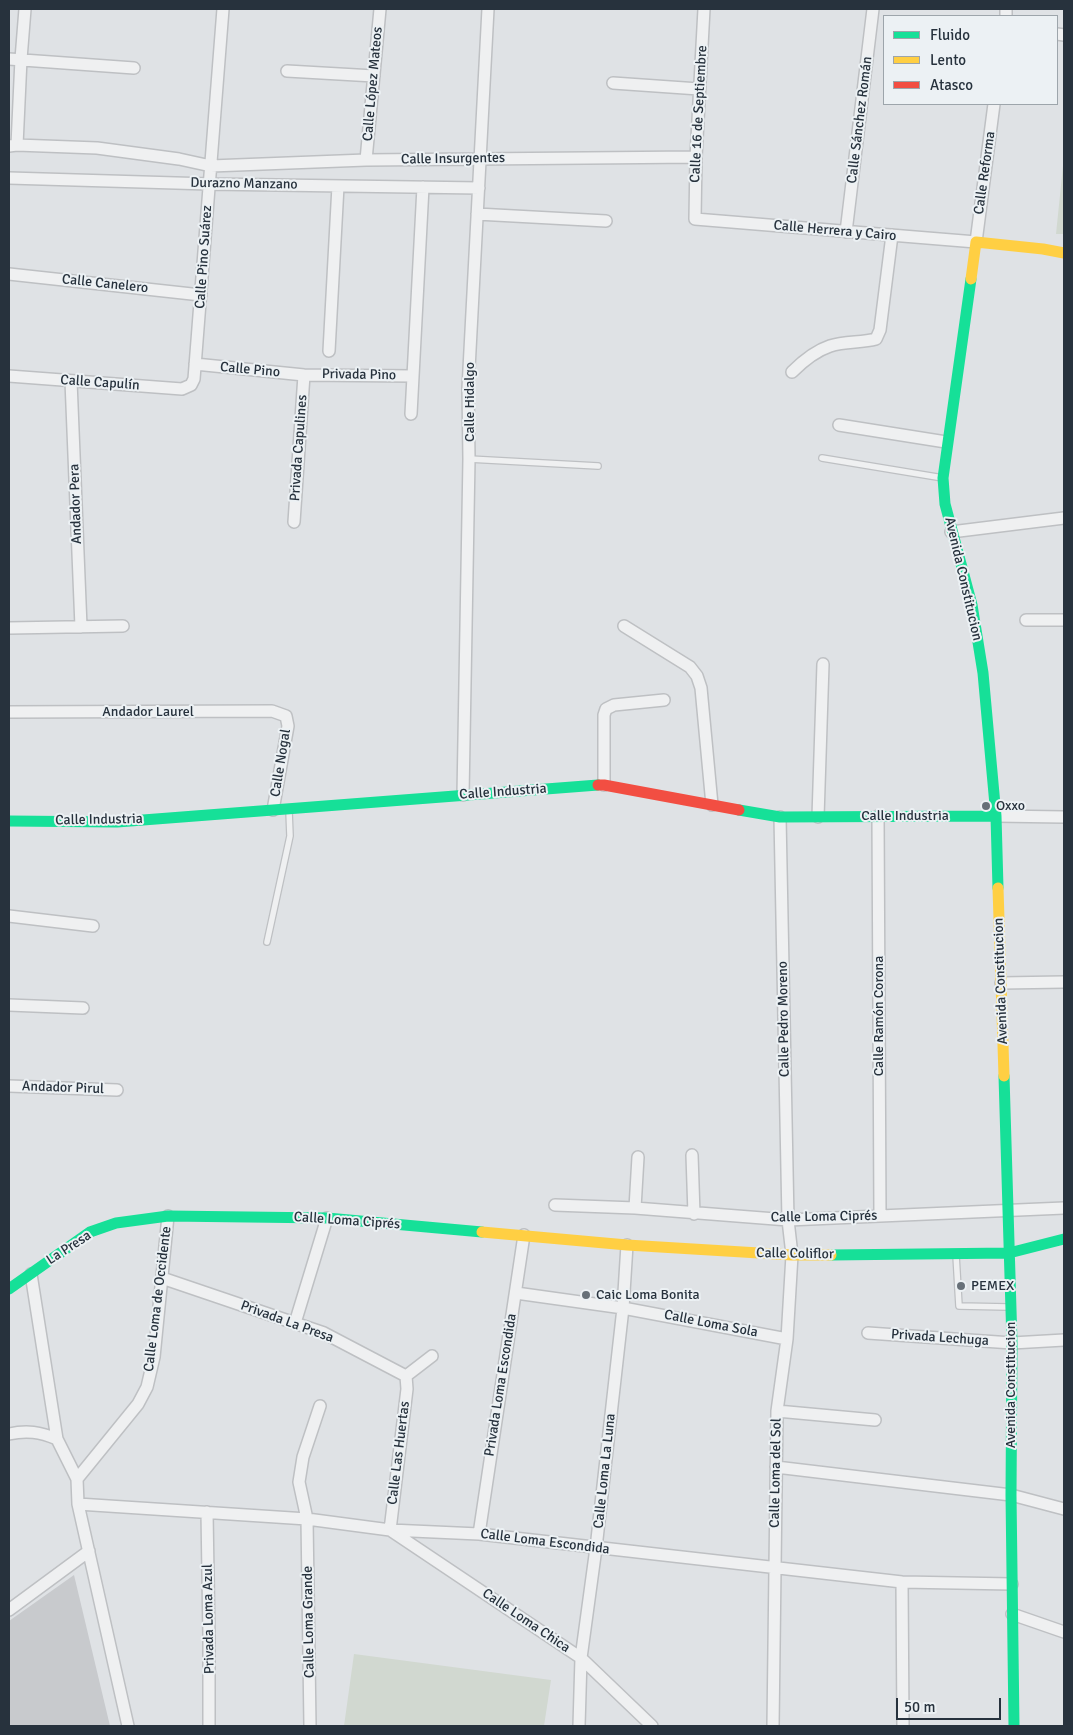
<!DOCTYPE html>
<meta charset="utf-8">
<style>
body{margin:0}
#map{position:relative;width:1073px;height:1735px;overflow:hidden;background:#dfe2e5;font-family:Signika,sans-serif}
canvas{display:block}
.frame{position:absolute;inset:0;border:10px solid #27323d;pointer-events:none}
.legend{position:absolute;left:883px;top:15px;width:175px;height:90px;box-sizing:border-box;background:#ecf1f4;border:1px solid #9da5ab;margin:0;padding:6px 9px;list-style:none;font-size:15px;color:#27323d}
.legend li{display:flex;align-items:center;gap:10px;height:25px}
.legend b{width:25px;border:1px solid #9da5ab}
.scale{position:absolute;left:896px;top:1698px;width:105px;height:22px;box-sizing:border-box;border:2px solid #27323d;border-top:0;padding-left:6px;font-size:15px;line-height:18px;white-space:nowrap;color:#27323d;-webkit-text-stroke:4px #ecf1f4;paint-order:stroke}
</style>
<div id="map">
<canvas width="1073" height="1735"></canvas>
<div class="frame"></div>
<ul class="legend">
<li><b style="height:6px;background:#16e098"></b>Fluido</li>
<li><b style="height:6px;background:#ffcf43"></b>Lento</li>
<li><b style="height:6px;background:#f24e42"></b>Atasco</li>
</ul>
<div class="scale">50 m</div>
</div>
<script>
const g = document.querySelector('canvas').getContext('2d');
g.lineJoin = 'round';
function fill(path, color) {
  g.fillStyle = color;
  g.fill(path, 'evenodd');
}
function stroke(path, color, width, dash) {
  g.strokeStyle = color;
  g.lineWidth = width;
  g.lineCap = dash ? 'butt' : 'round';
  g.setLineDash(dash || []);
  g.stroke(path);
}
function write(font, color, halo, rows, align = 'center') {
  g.font = font + ' Signika,sans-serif';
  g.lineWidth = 4;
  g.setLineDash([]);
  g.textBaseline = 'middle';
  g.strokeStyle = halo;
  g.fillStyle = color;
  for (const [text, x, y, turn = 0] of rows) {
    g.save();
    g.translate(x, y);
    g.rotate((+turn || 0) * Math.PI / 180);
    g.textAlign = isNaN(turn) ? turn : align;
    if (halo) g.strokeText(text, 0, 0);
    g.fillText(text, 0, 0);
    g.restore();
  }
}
const green = new Path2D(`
 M1064 156V234H1056Z
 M354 1654 551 1680 544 1726H344Z`);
const building = new Path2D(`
 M74 1575 110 1726H9V1621Z`);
const lane = new Path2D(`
 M822 458 943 478
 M469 459 598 466
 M267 942 290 836 289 811
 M956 1255 959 1306 1008 1307`);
const street = new Path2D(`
 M704 9 696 157 695 219 976 242 994 104
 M1006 16V9
 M1057 34 1064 35
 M9 59 134 68
 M287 71 374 76
 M613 83 699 89
 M17 145 21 59 25 9
 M9 146 17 145 97 148 179 159 211 166 366 160 696 157
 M366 160 380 9
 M9 178 209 184 479 188
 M477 214 606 221
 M846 232 873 9
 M9 274 201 295
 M329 351 338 186
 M195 364 304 375 413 376
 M792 372C803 361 815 351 830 346 845 341 861 343 876 339L880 330 892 235
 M9 376 182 389 191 385 194 379 223 9
 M71 381 81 627
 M411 414 423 187
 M839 425 946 442
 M294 522 304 375
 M951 532 1064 518
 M1026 620H1064
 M624 626 690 667 697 676 701 688 712 805
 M9 628 123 626
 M9 712 272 711 286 716 288 726 273 810
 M604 785V715L606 709 614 705 664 700
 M463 795 469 459 468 388 488 9
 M878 816 880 1216
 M996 816 1064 817
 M818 817 823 664
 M9 916 93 926
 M1001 983 1064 982
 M9 1005 83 1008
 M9 1086 117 1090
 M692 1155 694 1214
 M555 1205 635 1208 788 1220 1064 1208
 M635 1208 638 1157
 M31 1274 57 1439 77 1479 78 1504 128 1726
 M162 1278 324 1333 406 1376
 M516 1293 623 1308 787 1339
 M295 1323 327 1218
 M868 1333 1012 1343 1064 1340
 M406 1376 407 1389 390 1530 581 1658 652 1726
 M406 1376 432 1356
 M777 1411 875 1420
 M9 1434C27 1430 40 1432 57 1439
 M776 1467 1011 1495 1064 1509
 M77 1479 138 1404 147 1387 154 1357 168 1216
 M78 1504 307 1519 390 1530 479 1534 902 1582 1012 1584
 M207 1512 209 1638V1726
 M479 1534 524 1235
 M902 1582 903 1726
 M9 1610 89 1551
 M1012 1614 1064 1632
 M310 1726 307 1519 299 1482 303 1457 320 1406
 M579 1726 581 1658 596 1548 623 1308 627 1245
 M773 1726 777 1411 787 1339 792 1255 788 1220 780 817`);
const fast = new Path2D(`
 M971 279 943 478 945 504 972 605 983 673 996 816 998 888
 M739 810 780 817 996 816
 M9 821 117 822 598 785
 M1004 1076 1012 1343 1011 1495 1014 1726
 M831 1255 1009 1253 1064 1239
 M9 1289 90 1232 116 1223 168 1216 327 1218 482 1232`);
const slow = new Path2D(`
 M971 279 976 242 1043 249 1064 253
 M998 888 1004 1076
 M482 1232 627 1245 792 1255H831`);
const jam = new Path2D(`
 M598 785H604L739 810`);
const markers = [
 [986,806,5,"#677078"],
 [961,1286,5,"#677078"],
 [586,1295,5,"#677078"]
];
const streetNames = [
 ["Calle López Mateos",373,84,-85],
 ["Calle 16 de Septiembre",699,114,-87],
 ["Calle Sánchez Román",860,120,-83],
 ["Calle Insurgentes",453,159,-1],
 ["Calle Reforma",985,173,-82],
 ["Durazno Manzano",244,184,1],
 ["Calle Herrera y Cairo",835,231,5],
 ["Calle Pino Suárez",204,257,-86],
 ["Calle Canelero",105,284,6],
 ["Calle Pino",250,370,5],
 ["Privada Pino",359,375,1],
 ["Calle Capulín",100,383,4],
 ["Calle Hidalgo",470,402,-90],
 ["Privada Capulines",299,448,-86],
 ["Andador Pera",76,504,-92],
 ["Avenida Constitucion",963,579,77],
 ["Andador Laurel",148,712],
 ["Calle Nogal",281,763,-81],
 ["Calle Industria",503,792,-4],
 ["Calle Industria",905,816],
 ["Calle Industria",99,820,-1],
 ["Avenida Constitucion",1001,981,-92],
 ["Calle Ramón Corona",879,1016,-90],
 ["Calle Pedro Moreno",784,1019,-91],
 ["Andador Pirul",63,1088,2],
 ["Calle Loma Ciprés",824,1217,-1],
 ["Calle Loma Ciprés",347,1221,4],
 ["La Presa",69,1248,-33],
 ["Calle Coliflor",795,1254,1],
 ["Calle Loma de Occidente",158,1299,-83],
 ["Privada La Presa",287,1322,20],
 ["Calle Loma Sola",711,1324,11],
 ["Privada Lechuga",940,1338,4],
 ["Privada Loma Escondida",501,1385,-81],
 ["Avenida Constitucion",1011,1385,-90],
 ["Calle Las Huertas",399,1453,-83],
 ["Calle Loma La Luna",605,1471,-84],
 ["Calle Loma del Sol",776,1473,-89],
 ["Calle Loma Escondida",545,1542,7],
 ["Privada Loma Azul",209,1619,-91],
 ["Calle Loma Chica",526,1621,34],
 ["Calle Loma Grande",309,1622,-91]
];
const poiNames = [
 ["Oxxo",996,806],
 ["PEMEX",971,1286],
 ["Caic Loma Bonita",596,1295]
];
fill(green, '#d1d8d0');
fill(building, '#c8cacd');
stroke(lane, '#bec0c3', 8);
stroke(street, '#bec0c3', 14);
stroke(lane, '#eff0f1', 5.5);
stroke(street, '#eff0f1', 11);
stroke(fast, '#16e098', 11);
stroke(slow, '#ffcf43', 11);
stroke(jam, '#f24e42', 11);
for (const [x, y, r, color] of markers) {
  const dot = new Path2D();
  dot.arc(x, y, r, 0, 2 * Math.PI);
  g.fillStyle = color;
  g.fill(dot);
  stroke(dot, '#ecf1f4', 2);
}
write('14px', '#27323d', '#ecf1f4', streetNames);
write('14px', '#27323d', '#ecf1f4', poiNames, 'left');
</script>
